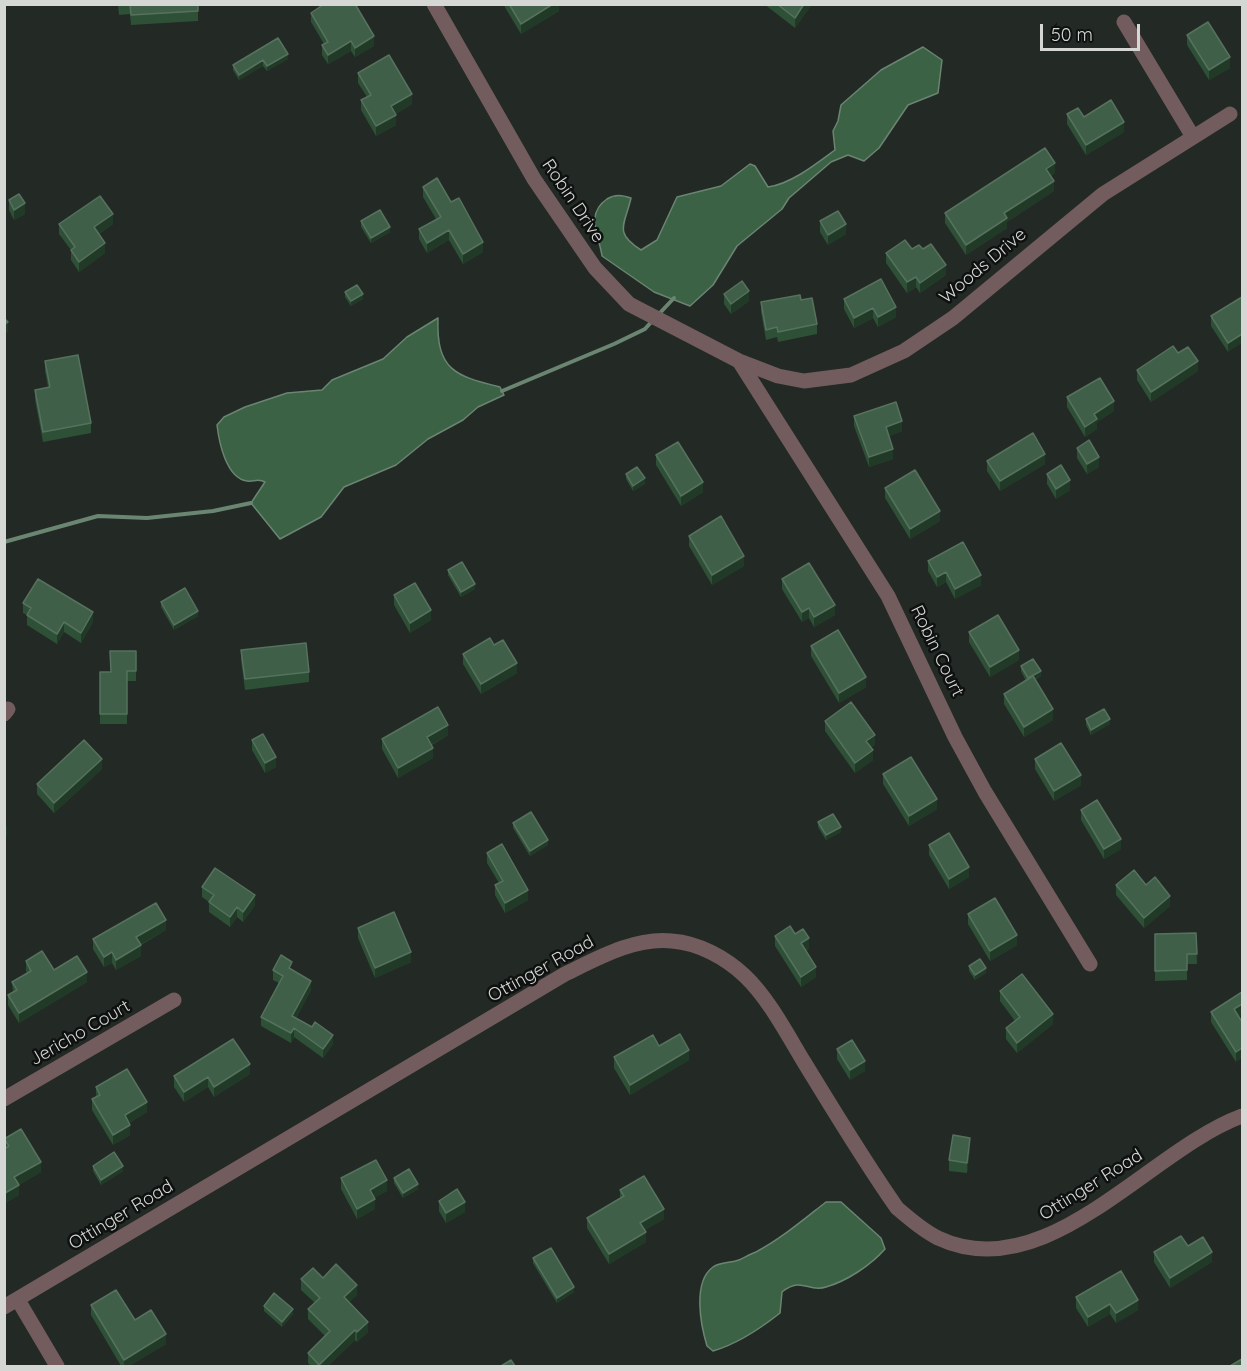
<!DOCTYPE html>
<style>
body{margin:0}
#map{position:relative;width:1247px;height:1371px;overflow:hidden;background:#232924;font-family:Quicksand,sans-serif}
canvas{display:block}
.frame{position:absolute;inset:0;border:6px solid #d4d7d4;pointer-events:none}
.scale{position:absolute;left:1040px;top:24px;width:100px;height:27px;box-sizing:border-box;border:3px solid #d4d7d4;border-top:0;padding-left:8px;font-size:18px;line-height:21px;white-space:nowrap;color:#d4d7d4;-webkit-text-stroke:4px #0e110f;paint-order:stroke}
</style>
<div id="map">
<canvas width="1247" height="1371"></canvas>
<div class="frame"></div>
<div class="scale">50 m</div>
</div>
<script>
const g = document.querySelector('canvas').getContext('2d');
g.lineJoin = 'round';
function fill(path, color) {
  g.fillStyle = color;
  g.fill(path, 'evenodd');
}
function stroke(path, color, width, dash) {
  g.strokeStyle = color;
  g.lineWidth = width;
  g.lineCap = dash ? 'butt' : 'round';
  g.setLineDash(dash || []);
  g.stroke(path);
}
function write(font, color, halo, rows, align = 'center') {
  g.font = font + ' Quicksand,sans-serif';
  g.lineWidth = 5;
  g.setLineDash([]);
  g.textBaseline = 'middle';
  g.strokeStyle = halo;
  g.fillStyle = color;
  for (const [text, x, y, turn = 0] of rows) {
    g.save();
    g.translate(x, y);
    g.rotate((+turn || 0) * Math.PI / 180);
    g.textAlign = isNaN(turn) ? turn : align;
    if (halo) g.strokeText(text, 0, 0);
    g.fillText(text, 0, 0);
    g.restore();
  }
}
const water = new Path2D(`
 M923 47 942 60 938 93 908 105 879 148 864 161 848 155 831 162 789 198 782 209 737 246 713 285 690 306 654 292 602 256C599 235 585 214 607 199 615 194 622 195 631 198 625 225 613 232 641 250L657 240 677 197 721 186 750 164 755 166 768 187C791 184 816 164 835 150L833 131 838 121 841 105 881 70Z
 M438 318C436 370 455 376 500 387L504 395 478 407 463 420 428 439 396 465 344 487 321 517 280 539 251 503 265 482C258 478 254 482 247 481 226 478 219 442 217 425L224 417 245 407 287 393 322 390 332 380 383 359 407 337Z
 M826 1202H841L881 1238 885 1249C871 1265 847 1281 826 1287 808 1293 802 1276 782 1292L780 1313C761 1328 737 1344 713 1351L707 1346C701 1326 692 1282 713 1267 720 1262 731 1263 739 1260 744 1258 750 1254 756 1252 782 1238 803 1220 826 1202Z`);
const stream = new Path2D(`
 M658 315 674 298
 M502 391 614 344 645 329 653 320
 M4 542 98 516 147 518 213 511 251 503`);
const minor = new Path2D(`
 M434 4 534 179 595 268 629 304 739 361 778 376 804 381 851 375 904 351 953 318 1103 194 1230 114
 M1124 22 1193 137
 M739 361 888 596 955 737 985 792 1090 964
 M4 714 8 709
 M4 1099 174 1000
 M18 1300 57 1366
 M4 1307 565 974C598 958 635 937 672 941 699 943 726 958 745 976 769 999 787 1034 804 1062 834 1111 864 1161 897 1208 910 1219 922 1230 938 1238 1046 1289 1149 1150 1242 1116`);
const wall = new Path2D(`
 M118 4H198V21L131 25 130 14 119 15Z
 M503 4H559V11L521 34Z
 M764 4H812L795 28Z
 M311 13 374 46 355 57 351 51 328 64 322 55V45L324 44 311 22Z
 M1187 35 1230 68 1209 80 1187 45Z
 M288 59 267 71 263 66 239 80 233 70V65Z
 M358 73 412 104 396 114V125L376 136 361 110V100L367 97 358 83Z
 M1067 114 1084 117 1124 132 1086 155 1067 124Z
 M1055 173 1051 176 1054 191 1007 222V228L966 255 945 223V213Z
 M423 187 451 202 483 252 463 264 449 240 427 253 419 239V229L436 219 423 197Z
 M9 200 25 214 14 220 9 210Z
 M361 221 390 232 371 243 361 227Z
 M820 221 846 234 828 245 820 232Z
 M59 224H113L99 234 105 253 79 272 71 260V250L59 234Z
 M912 249H923L946 275 920 293 916 287 907 293 886 263V253Z
 M345 292 363 299 351 306 345 297Z
 M724 294 749 301 731 314 724 304Z
 M1242 297 1228 352 1211 326V316Z
 M844 299 896 307V317L878 327 873 318 854 328 844 309Z
 M801 300 817 324V334L778 342 777 337 766 340 761 312V302Z
 M1178 353 1198 371 1151 402 1137 380V370Z
 M45 361 91 423V433L43 442 35 400V390L48 387 45 371Z
 M1067 397 1114 411 1097 422V429L1085 437 1067 407Z
 M854 416 902 431 889 436 893 459 869 467 854 426Z
 M1077 448 1099 467 1087 474 1077 458Z
 M656 455 703 492 681 506 656 465Z
 M987 461 1045 464 1000 491 987 471Z
 M626 474 645 484 633 491 626 479Z
 M1047 474 1070 490 1056 499 1047 484Z
 M885 488 940 521 910 539 885 498Z
 M689 536 744 566 712 585 689 546Z
 M928 561 981 585 955 599 946 582 937 587 928 571Z
 M448 570 475 589 461 597 448 575Z
 M782 579 835 615 814 627 809 618 802 622 782 589Z
 M394 595 431 620 410 633 394 605Z
 M161 602 198 616 174 630 161 607Z
 M23 603 93 622 81 643 64 632 57 644 27 625V615L23 613Z
 M969 632 1019 660 990 677 969 642Z
 M494 645 517 673 481 694 463 664V654Z
 M811 646 866 687 839 703 811 656Z
 M241 650 309 672V682L245 690 241 660Z
 M136 651V681H127V724H100V672H111Z
 M1021 666 1041 676 1035 680 1053 720 1024 737 1004 704V694L1026 681 1021 671Z
 M1086 719 1110 724 1091 735 1086 725Z
 M825 721 875 745 871 747 873 760 855 773 825 731Z
 M448 735 432 745 433 758 398 778 382 749V739Z
 M252 740 276 767 265 773 252 750Z
 M1035 759 1081 785 1054 801 1035 769Z
 M102 769 54 813 37 794V784Z
 M883 774 937 809 909 826 883 784Z
 M1081 810 1121 849 1104 859 1081 820Z
 M818 822 841 832 826 840 818 827Z
 M513 823 548 845 530 856 513 828Z
 M929 845 969 877 949 889 929 855Z
 M487 853 528 900 505 913 495 895V885L499 883 487 863Z
 M1116 885H1146L1170 906 1144 928 1116 895Z
 M202 887 255 905 243 922 237 917 230 927 209 912V902L202 897Z
 M968 914 1017 945 990 961 968 924Z
 M358 928 411 962 375 978 358 938Z
 M166 930 141 945V956L116 970 112 963 104 967 93 949V939Z
 M1196 933 1197 964H1187V980L1155 981V934Z
 M795 934 809 948 806 951 816 977 801 987 775 946V936Z
 M26 961 54 970 87 982 19 1023 8 1005V995L13 993 12 982 27 974 26 971Z
 M969 966 986 973 975 980 969 971Z
 M273 970H292L311 990 296 1018 333 1044 323 1058 294 1037 291 1043 261 1026V1017L279 983 273 980Z
 M1000 991 1053 1024 1017 1053 1006 1039V1028L1015 1021 1000 1001Z
 M1242 992V1014L1239 1016 1236 1062 1211 1022V1012Z
 M659 1046 689 1060 630 1095 614 1068V1057Z
 M837 1049 865 1071 850 1080 837 1059Z
 M250 1074 214 1097 208 1087 184 1102 174 1087V1076Z
 M96 1087 147 1112 129 1123 130 1135 113 1145 92 1110V1099L96 1098Z
 M4 1139 41 1172 19 1185V1195L5 1203Z
 M970 1148 967 1173 949 1171V1160Z
 M93 1166 123 1171 101 1185 93 1171Z
 M341 1178 387 1191 374 1198 375 1209 357 1219 341 1189Z
 M394 1178 418 1189 403 1198 394 1183Z
 M620 1190 664 1219 645 1230 646 1242 609 1264 587 1228V1218L620 1198Z
 M439 1201 465 1212 446 1223 439 1211Z
 M1188 1246 1212 1262 1170 1288 1154 1262V1252Z
 M533 1258 574 1292 557 1303 533 1263Z
 M323 1278 357 1295 349 1302 368 1332 357 1342 355 1340 328 1366H311L308 1363V1353L325 1336 308 1319V1309L315 1303 301 1290V1279Z
 M1076 1297 1138 1310 1116 1323 1110 1314 1088 1327 1076 1308Z
 M91 1305 166 1344 129 1366H121L91 1315Z
 M264 1306 293 1314 282 1327 264 1311Z`);
const shadedWall = new Path2D(`
 M553 4H559V11L521 34V24Z
 M804 4H812L795 28V18Z
 M374 36V46L355 57V48Z
 M351 41V51L328 64V55Z
 M288 54V59L267 71V66Z
 M1230 57V68L1209 80V70Z
 M263 60V66L239 80V75Z
 M412 94V104L391 117V106Z
 M396 115V125L376 136V126Z
 M1124 122V132L1086 155V145Z
 M1055 163V173L1046 179V169Z
 M1054 181V191L1007 222V228L966 255V245L1004 213Z
 M25 203V214L14 220V210Z
 M113 214V224L94 237V227Z
 M846 224V234L828 245V235Z
 M390 227V232L371 243V238Z
 M449 230V240L427 253V243Z
 M483 242V252L463 264V254Z
 M105 243V253L79 272V262Z
 M946 265V275L920 293V283Z
 M916 277V287L907 293V282Z
 M749 291V301L731 314V304Z
 M363 294V299L351 306V301Z
 M896 307V317L878 327V317Z
 M873 308V318L854 328V318Z
 M8 322V332L4 335V325Z
 M1242 334V343L1228 352V343Z
 M1198 361V371L1151 402V392Z
 M1114 401V411L1097 422V429L1085 437V427L1094 414Z
 M902 421V431L886 437V427Z
 M893 449V459L869 467V457Z
 M1045 454V464L1000 491V481Z
 M1099 457V467L1087 474V464Z
 M645 478V484L633 491V486Z
 M1070 480V490L1056 499V489Z
 M703 482V492L681 506V496Z
 M940 511V521L910 539V529Z
 M744 556V566L712 585V575Z
 M946 572V582L937 587V577Z
 M981 575V585L955 599V589Z
 M475 584V589L461 597V592Z
 M835 605V615L814 627V617Z
 M809 608V618L802 622V612Z
 M431 610V620L410 633V623Z
 M198 611V616L174 630V625Z
 M93 612V622L81 643V633Z
 M64 622V632L57 644V634Z
 M1019 650V660L990 677V667Z
 M517 663V673L481 694V684Z
 M1041 671V676L1028 683V678Z
 M866 677V687L839 703V693Z
 M1053 709V720L1024 737V727Z
 M1110 719V724L1091 735V730Z
 M448 725V735L427 747V737Z
 M875 735V745L866 751V741Z
 M433 748V758L398 778V768Z
 M873 750V760L855 773V763Z
 M276 757V767L265 773V763Z
 M102 759V769L54 813V803Z
 M1081 775V785L1054 801V791Z
 M937 799V809L909 826V816Z
 M6 807V817L4 818V808Z
 M7 826V836L4 838V828Z
 M841 827V832L826 840V835Z
 M1121 839V849L1104 859V849Z
 M548 840V845L530 856V851Z
 M969 867V877L949 889V879Z
 M528 890V900L505 913V903Z
 M255 895V905L243 922V912Z
 M1170 896V906L1144 928V918Z
 M237 907V917L230 927V917Z
 M166 920V930L136 947V937Z
 M1017 935V945L990 961V951Z
 M809 938V948L801 953V943Z
 M141 945V956L116 970V960Z
 M112 952V963L104 967V957Z
 M411 952V962L375 978V968Z
 M816 967V977L801 987V977Z
 M986 968V973L975 980V975Z
 M87 972V982L19 1023V1013Z
 M311 981V990L292 1025V1016Z
 M1242 1004V1014L1234 1019V1009Z
 M1053 1014V1024L1017 1053V1043Z
 M294 1028V1037L291 1043V1033Z
 M333 1035V1044L323 1058V1049Z
 M1242 1048V1058L1236 1062V1052Z
 M689 1050V1060L630 1095V1085Z
 M865 1061V1071L850 1080V1070Z
 M250 1064V1074L214 1097V1087Z
 M208 1077V1087L184 1102V1092Z
 M147 1102V1112L125 1125V1115Z
 M130 1125V1135L113 1145V1135Z
 M970 1138V1148L967 1173V1163Z
 M41 1162V1172L19 1185V1195L5 1203V1193L14 1177Z
 M123 1166V1171L101 1185V1180Z
 M387 1180V1191L370 1200V1190Z
 M418 1184V1189L403 1198V1193Z
 M375 1199V1209L357 1219V1209Z
 M465 1202V1212L446 1223V1213Z
 M664 1209V1219L640 1233V1223Z
 M646 1232V1242L609 1264V1254Z
 M1212 1252V1262L1170 1288V1278Z
 M357 1285V1295L344 1307V1297Z
 M574 1287V1292L557 1303V1298Z
 M1138 1300V1310L1116 1323V1313Z
 M1110 1304V1314L1088 1327V1317Z
 M293 1309V1314L282 1327V1322Z
 M368 1322V1332L357 1342V1332Z
 M355 1330V1340L328 1366H319V1365Z
 M166 1334V1344L129 1366H124V1360Z`);
const building = new Path2D(`
 M130 4H198V11L131 15Z
 M324 4H355L374 36 355 48 351 41 328 55 322 45 328 42 311 13Z
 M509 4H553L521 24Z
 M777 4H804L795 18Z
 M1208 22 1230 57 1209 70 1187 35Z
 M278 38 288 54 267 66 263 60 239 75 233 65Z
 M389 55 412 94 391 106 396 115 376 126 361 100 371 95 358 73Z
 M1111 100 1124 122 1086 145 1067 114 1078 108 1084 117Z
 M1045 148 1055 163 1046 169 1054 181 1004 213 1007 218 966 245 945 213Z
 M437 178 451 202 459 198 483 242 463 254 449 230 427 243 419 229 441 217 423 187Z
 M19 194 25 203 14 210 9 200Z
 M100 196 113 214 94 227 105 243 79 262 71 250 75 247 59 224Z
 M380 210 390 227 371 238 361 221Z
 M838 211 846 224 828 235 820 221Z
 M905 240 912 249 919 245 923 249 931 244 946 265 920 283 916 277 907 282 886 253Z
 M881 279 896 307 878 317 873 308 854 318 844 299Z
 M742 281 749 291 731 304 724 294Z
 M357 285 363 294 351 301 345 292Z
 M800 295 801 300 812 298 817 324 778 332 777 327 766 330 761 302Z
 M1242 297V334L1228 343 1211 316Z
 M4 318 8 322 4 325Z
 M1173 346 1178 353 1188 347 1198 361 1151 392 1137 370Z
 M78 355 91 423 43 432 35 390 50 387 45 361Z
 M1100 378 1114 401 1094 414 1097 419 1085 427 1067 397Z
 M896 402 902 421 886 427 893 449 869 457 854 416Z
 M1033 433 1045 454 1000 481 987 461Z
 M1089 440 1099 457 1087 464 1077 448Z
 M678 442 703 482 681 496 656 455Z
 M1061 465 1070 480 1056 489 1047 474Z
 M637 467 645 478 633 486 626 474Z
 M915 470 940 511 910 529 885 488Z
 M721 516 744 556 712 575 689 536Z
 M963 542 981 575 955 589 946 572 937 577 928 561Z
 M462 562 475 584 461 592 448 570Z
 M809 563 835 605 814 617 809 608 802 612 782 579Z
 M38 579 93 612 81 633 64 622 57 634 27 615 31 608 23 603Z
 M415 583 431 610 410 623 394 595Z
 M185 588 198 611 174 625 161 602Z
 M998 615 1019 650 990 667 969 632Z
 M838 630 866 677 839 693 811 646Z
 M490 638 494 645 503 640 517 663 481 684 463 654Z
 M306 643 309 672 245 679 241 650Z
 M110 651H136V671H127V714H100V672H111Z
 M1033 659 1041 671 1028 678 1021 666Z
 M1033 676 1053 709 1024 727 1004 694Z
 M851 702 875 735 866 741 873 750 855 763 825 721Z
 M438 707 448 725 427 737 433 748 398 768 382 739Z
 M1104 709 1110 719 1091 730 1086 719Z
 M263 734 276 757 265 763 252 740Z
 M84 740 102 759 54 803 37 784Z
 M1061 743 1081 775 1054 791 1035 759Z
 M911 757 937 799 909 816 883 774Z
 M1097 800 1121 839 1104 849 1081 810Z
 M531 812 548 840 530 851 513 823Z
 M833 814 841 827 826 835 818 822Z
 M949 833 969 867 949 879 929 845Z
 M502 844 528 890 505 903 495 885 503 881 487 853Z
 M215 868 255 895 243 912 237 907 230 917 209 902 214 895 202 887Z
 M1134 870 1146 885 1155 877 1170 896 1144 918 1116 885Z
 M995 898 1017 935 990 951 968 914Z
 M156 903 166 920 136 937 141 945 116 960 112 952 104 957 93 939Z
 M394 912 411 952 375 968 358 928Z
 M790 926 795 934 803 929 809 938 801 943 816 967 801 977 775 936Z
 M1196 933 1197 954H1187V970L1155 971V934Z
 M42 951 54 970 77 956 87 972 19 1013 8 995 17 990 12 982 31 971 26 961Z
 M281 955 292 962 289 968 311 981 292 1016 312 1027 315 1022 333 1035 323 1049 294 1028 291 1033 261 1017 283 976 273 970Z
 M980 959 986 968 975 975 969 966Z
 M1022 974 1053 1014 1017 1043 1006 1028 1020 1017 1000 991Z
 M1242 992V1004L1234 1009 1242 1022V1048L1236 1052 1211 1012Z
 M680 1034 689 1050 630 1085 614 1057 653 1035 659 1046Z
 M233 1039 250 1064 214 1087 208 1077 184 1092 174 1076Z
 M852 1040 865 1061 850 1070 837 1049Z
 M127 1069 147 1102 125 1115 130 1125 113 1135 92 1099 100 1095 96 1087Z
 M21 1129 41 1162 14 1177 19 1185 5 1193 4 1149 9 1146 4 1139Z
 M953 1135 970 1138 967 1163 949 1160Z
 M114 1152 123 1166 101 1180 93 1166Z
 M376 1160 387 1180 370 1190 375 1199 357 1209 341 1178Z
 M409 1169 418 1184 403 1193 394 1178Z
 M644 1176 664 1209 640 1223 646 1232 609 1254 587 1218 624 1196 620 1190Z
 M457 1189 465 1202 446 1213 439 1201Z
 M1181 1236 1188 1246 1203 1237 1212 1252 1170 1278 1154 1252Z
 M551 1248 574 1287 557 1298 533 1258Z
 M336 1264 357 1285 344 1297 368 1322 357 1332 355 1330 319 1365 308 1353 330 1331 308 1309 320 1298 301 1279 313 1268 323 1278Z
 M1121 1271 1138 1300 1116 1313 1110 1304 1088 1317 1076 1297Z
 M116 1290 135 1320 151 1310 166 1334 124 1360 91 1305Z
 M274 1293 293 1309 282 1322 264 1306Z
 M1242 1359V1366H1230Z
 M511 1360 515 1366H501Z`);
const streetNames = [
 ["Robin Drive",573,201,56],
 ["Woods Drive",983,266,-40],
 ["Robin Court",937,651,64],
 ["Ottinger Road",541,969,-29],
 ["Jericho Court",80,1033,-30],
 ["Ottinger Road",1091,1185,-32],
 ["Ottinger Road",121,1215,-31]
];
fill(water, '#3c6246');
stroke(water, '#6a8571', 1.5);
stroke(stream, '#6a8571', 4);
stroke(minor, '#725c5d', 15);
fill(wall, '#2d5037');
fill(shadedWall, '#213a28');
fill(building, '#3f5f48');
stroke(building, '#56725e', 1.5);
write('18px', '#d4d7d4', '#0e110f', streetNames);
</script>
